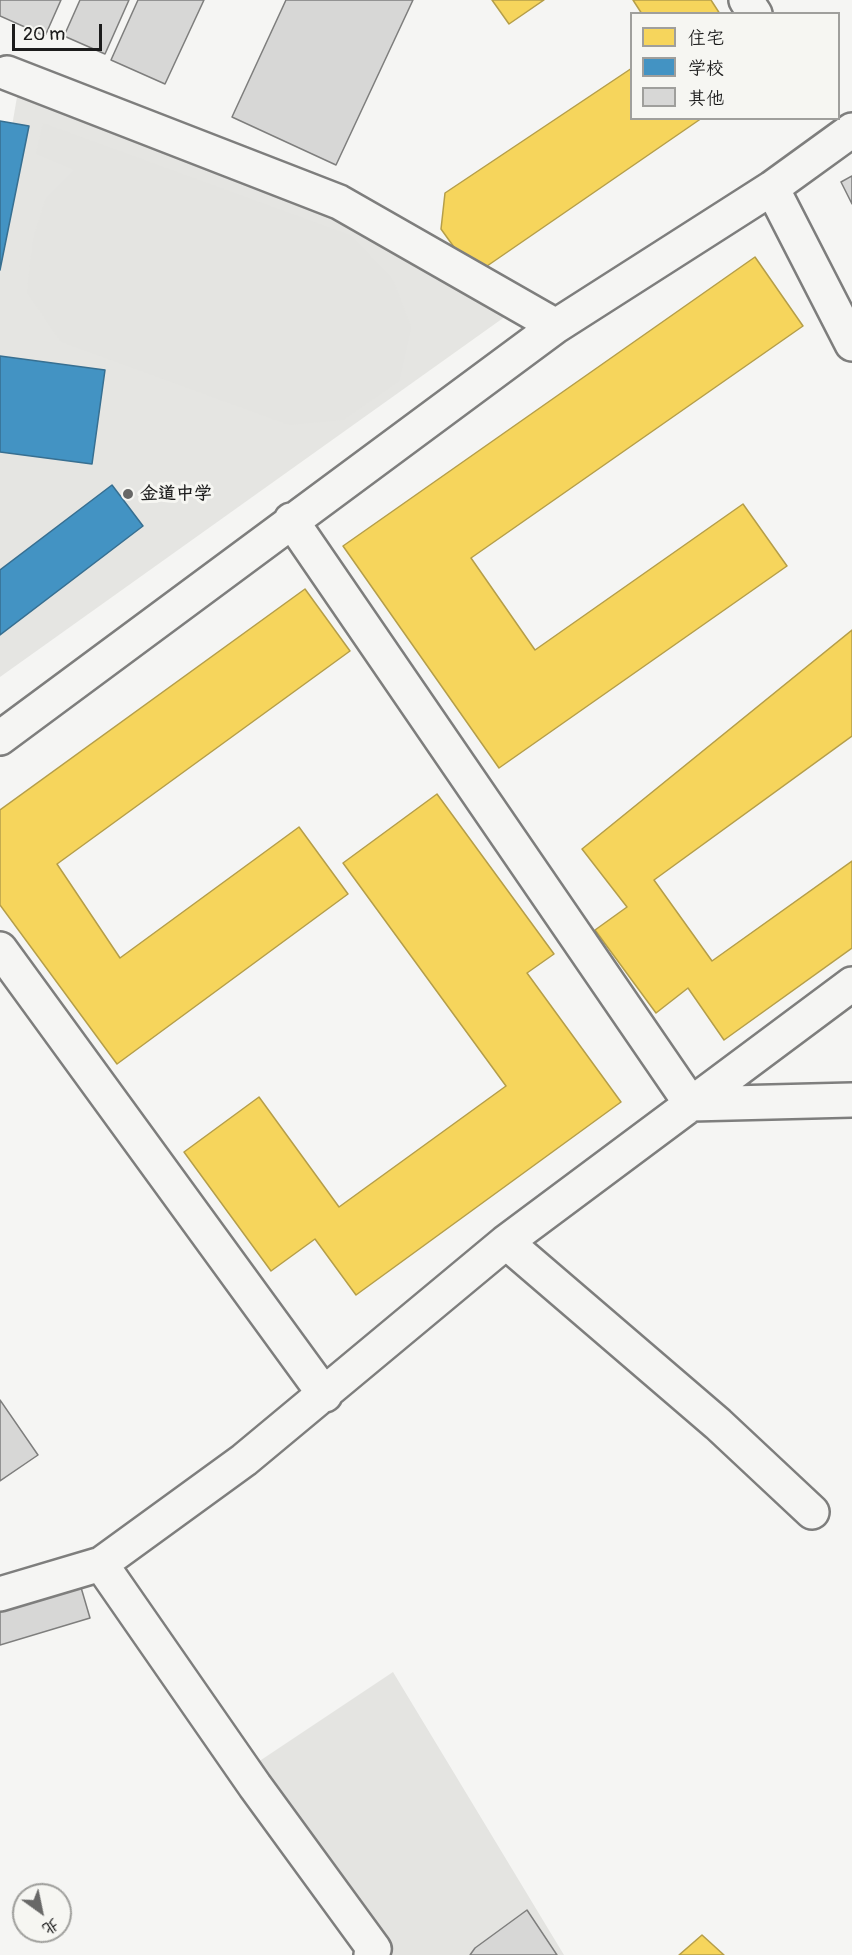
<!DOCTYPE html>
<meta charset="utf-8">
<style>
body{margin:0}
#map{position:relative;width:852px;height:1955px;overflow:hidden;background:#f5f5f3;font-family:Pangolin,"LXGW WenKai TC",sans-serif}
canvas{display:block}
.legend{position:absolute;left:630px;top:12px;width:210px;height:108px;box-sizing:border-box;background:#f6f6f2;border:2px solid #9f9f9c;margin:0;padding:8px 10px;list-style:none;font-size:18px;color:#1c1c1c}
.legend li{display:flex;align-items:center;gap:12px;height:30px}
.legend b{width:30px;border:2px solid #9f9f9c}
.north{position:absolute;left:12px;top:1883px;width:60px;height:60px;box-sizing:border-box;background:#f6f6f2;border:2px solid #9f9f9c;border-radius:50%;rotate:147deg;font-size:16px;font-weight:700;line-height:24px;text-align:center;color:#1c1c1c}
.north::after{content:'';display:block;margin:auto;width:21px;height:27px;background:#686867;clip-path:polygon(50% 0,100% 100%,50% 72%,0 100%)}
.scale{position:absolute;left:12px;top:24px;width:90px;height:27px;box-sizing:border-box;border:3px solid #1c1c1c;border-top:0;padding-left:8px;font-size:18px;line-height:21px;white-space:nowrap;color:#1c1c1c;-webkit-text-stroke:4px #f6f6f2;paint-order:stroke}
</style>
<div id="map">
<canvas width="852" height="1955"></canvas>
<ul class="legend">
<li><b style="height:16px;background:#f6d55c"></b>住宅</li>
<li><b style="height:16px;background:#4393c3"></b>学校</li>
<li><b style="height:16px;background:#d7d7d6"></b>其他</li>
</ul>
<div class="north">北</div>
<div class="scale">20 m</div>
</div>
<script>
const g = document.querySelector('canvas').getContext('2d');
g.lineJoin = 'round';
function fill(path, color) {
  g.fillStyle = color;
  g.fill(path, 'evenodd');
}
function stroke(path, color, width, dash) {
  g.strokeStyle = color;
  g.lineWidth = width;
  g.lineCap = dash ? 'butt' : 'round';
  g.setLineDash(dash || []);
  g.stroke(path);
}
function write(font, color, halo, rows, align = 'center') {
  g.font = font + ' Pangolin,"LXGW WenKai TC",sans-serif';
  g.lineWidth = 6;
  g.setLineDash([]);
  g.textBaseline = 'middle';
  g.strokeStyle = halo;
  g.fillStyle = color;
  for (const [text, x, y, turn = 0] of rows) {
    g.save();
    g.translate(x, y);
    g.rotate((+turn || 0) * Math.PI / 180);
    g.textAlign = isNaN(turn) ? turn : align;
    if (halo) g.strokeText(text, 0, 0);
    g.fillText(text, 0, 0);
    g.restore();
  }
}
const built = new Path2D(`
 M19 85 358 222 513 311 0 677V197Z`);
const green = new Path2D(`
 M43 123 350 235 393 280 411 327 399 381 343 420 289 425 61 342 27 292 33 239 46 198 74 170 36 154Z
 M393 1672 564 1955H383L258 1762Z`);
const homes = new Path2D(`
 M492 0H544L509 24Z
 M633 0H711L720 14H642Z
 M632 68V118H702L474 275 441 229 445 193Z
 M755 257 803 326 471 558 535 650 743 504 787 566 499 768 343 546Z
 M305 589 350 651 57 864 120 958 299 827 348 894 117 1064 0 905V810Z
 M852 630V736L654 880 712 961 852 861V948L724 1040 688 988 656 1013 595 930 627 907 582 849Z
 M437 794 554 954 527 973 621 1102 356 1295 315 1239 271 1271 184 1152 259 1097 339 1207 506 1086 343 863Z
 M702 1935 724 1955H679Z`);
const schools = new Path2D(`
 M0 121 29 126 0 270Z
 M0 356 105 370 92 464 0 452Z
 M112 485 143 526 0 635V570Z`);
const building = new Path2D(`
 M0 0H61L45 36 0 16Z
 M80 0H129L105 54 64 36Z
 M138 0H204L165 84 111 60Z
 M286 0H413L336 165 232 117Z
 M852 176V204L841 182Z
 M0 1400 38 1455 0 1481Z
 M80 1584 90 1618 0 1645V1608Z
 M527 1910 557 1955H470L475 1948Z`);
const minor = new Path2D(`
 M746 0 755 14
 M7 73 339 202 556 326
 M772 188 852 344
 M291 520 691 1104 852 1100
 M0 738 556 326 772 188 852 130
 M0 949 325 1395
 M506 1242 718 1424 812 1512
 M101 1564 255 1786 374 1949 371 1955
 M0 1594 101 1564 244 1460 506 1242 852 984`);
const markers = [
 [128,494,6,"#686867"]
];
const poiNames = [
 ["金道中学",140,494]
];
fill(built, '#e5e5e2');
fill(green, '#e4e4e1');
fill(homes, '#f6d55c');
stroke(homes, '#b59e49', 1.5);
fill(schools, '#4393c3');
stroke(schools, '#376f91', 1.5);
fill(building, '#d7d7d6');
stroke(building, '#7e7e7d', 1.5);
stroke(minor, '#7e7e7d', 38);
stroke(minor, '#f5f5f3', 33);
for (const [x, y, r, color] of markers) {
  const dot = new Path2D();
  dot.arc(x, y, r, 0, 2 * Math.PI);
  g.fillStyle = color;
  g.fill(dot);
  stroke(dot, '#f6f6f2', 2);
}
write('bold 18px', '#1c1c1c', '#f6f6f2', poiNames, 'left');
</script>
